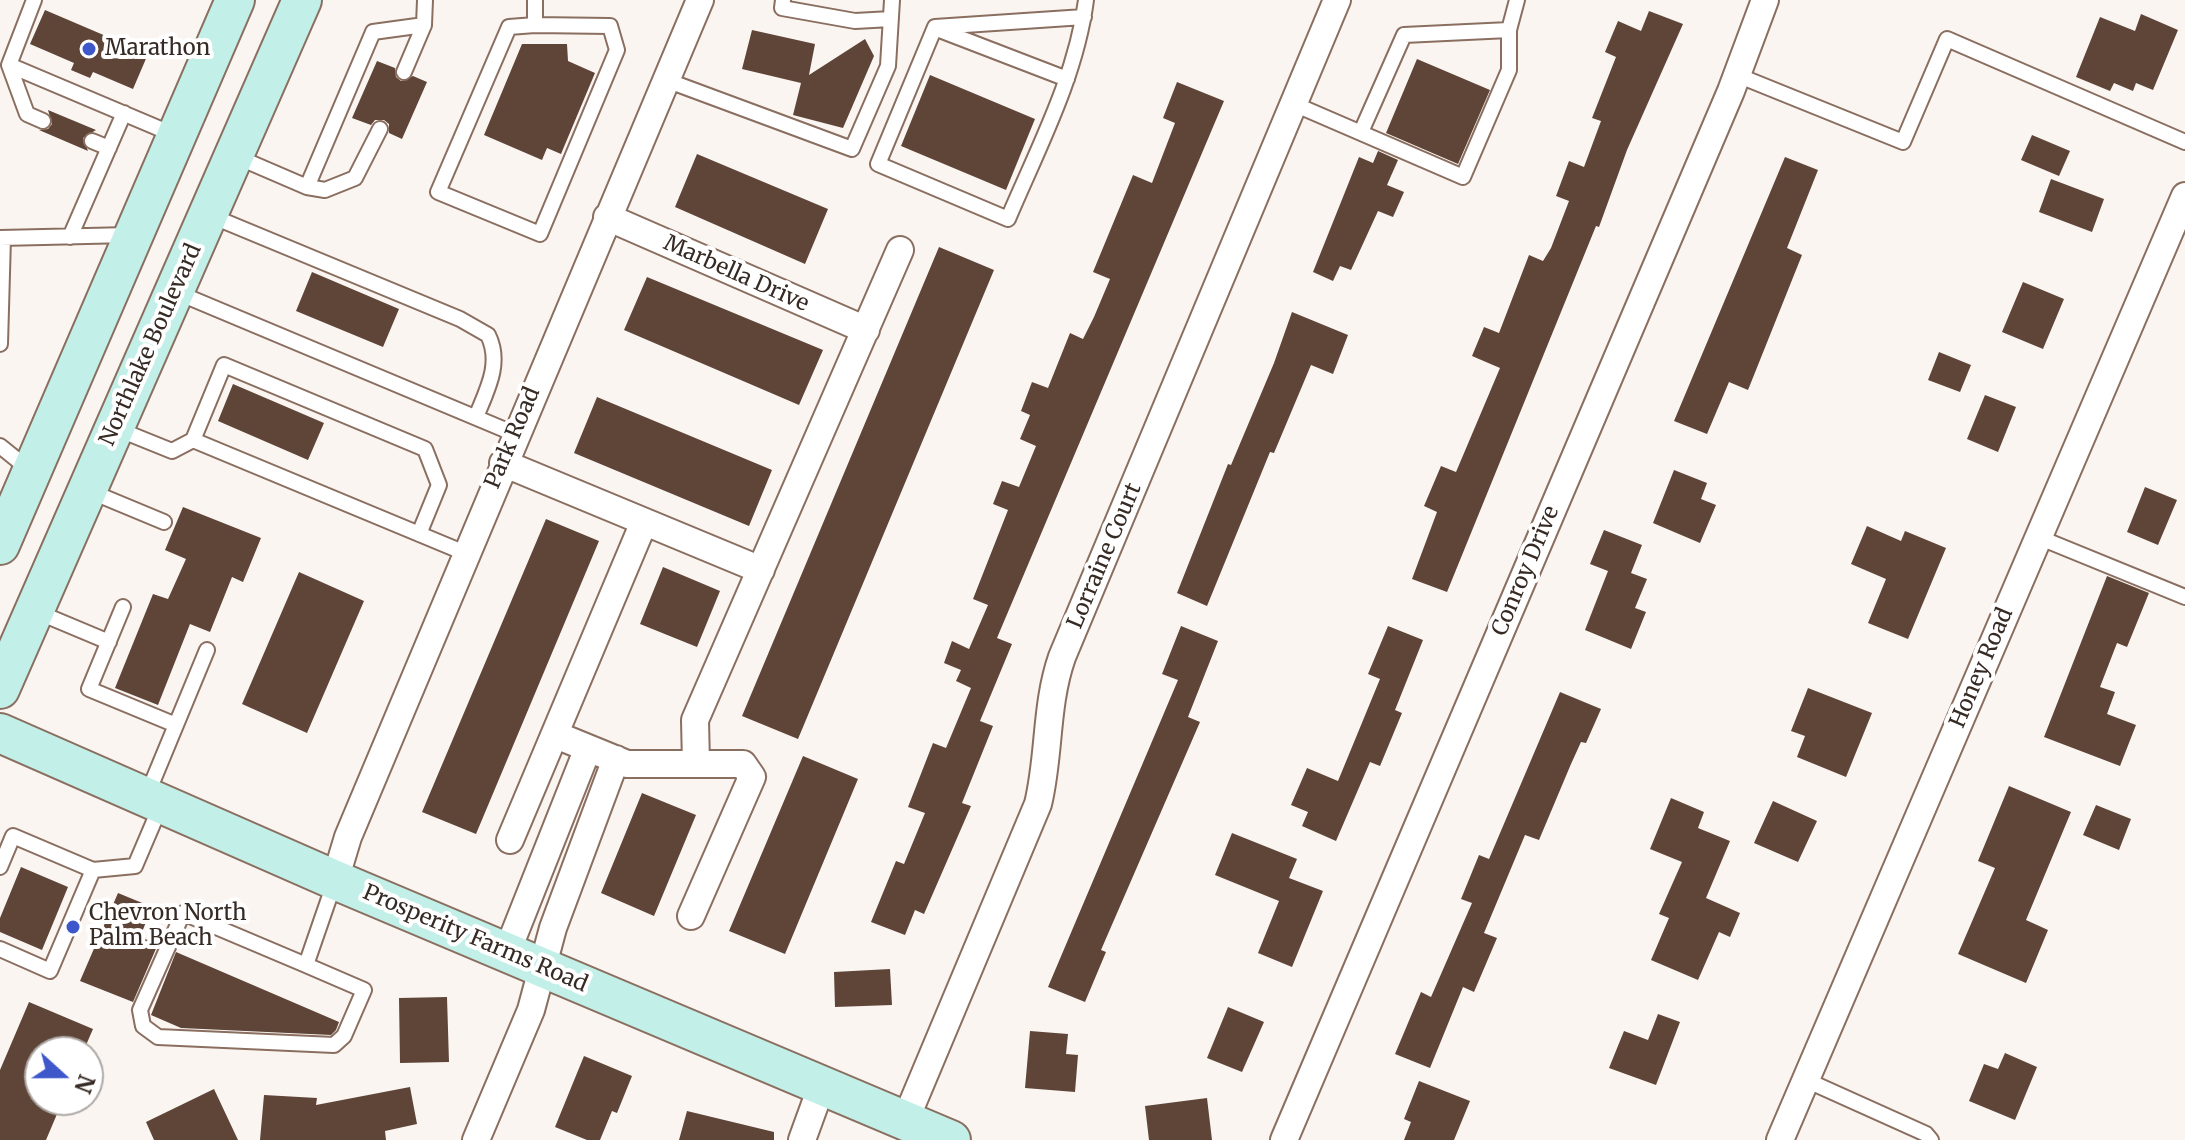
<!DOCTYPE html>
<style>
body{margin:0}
#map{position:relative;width:2185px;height:1140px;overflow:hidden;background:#fbf5f2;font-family:Merriweather,serif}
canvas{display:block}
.north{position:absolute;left:24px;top:1036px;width:80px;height:80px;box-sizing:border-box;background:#fff;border:2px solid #afaaa7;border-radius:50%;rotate:111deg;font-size:22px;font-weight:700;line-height:32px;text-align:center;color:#362a24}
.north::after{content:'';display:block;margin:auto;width:28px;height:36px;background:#3e58cb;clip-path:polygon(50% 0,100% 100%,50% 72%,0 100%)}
</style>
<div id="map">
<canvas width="2185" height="1140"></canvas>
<div class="north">N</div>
</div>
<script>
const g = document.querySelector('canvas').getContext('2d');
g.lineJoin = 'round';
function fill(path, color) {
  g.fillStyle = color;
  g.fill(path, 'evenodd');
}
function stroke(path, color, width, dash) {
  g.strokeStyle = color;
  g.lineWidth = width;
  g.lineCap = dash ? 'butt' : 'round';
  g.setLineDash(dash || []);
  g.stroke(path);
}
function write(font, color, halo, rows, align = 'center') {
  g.font = font + ' Merriweather,serif';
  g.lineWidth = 8;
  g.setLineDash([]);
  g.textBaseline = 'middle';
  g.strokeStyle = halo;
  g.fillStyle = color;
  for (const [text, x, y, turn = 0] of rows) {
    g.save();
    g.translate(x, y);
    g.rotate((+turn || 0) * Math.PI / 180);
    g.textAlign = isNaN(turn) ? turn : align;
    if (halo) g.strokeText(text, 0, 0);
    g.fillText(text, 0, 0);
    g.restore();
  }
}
const building = new Path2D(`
 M45 10 148 54 133 89 93 72 90 78 71 70 74 63 30 44Z
 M1649 11 1683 24 1627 150 1599 227 1596 226 1447 592 1412 579 1437 512 1424 506 1441 466 1456 472 1500 368 1472 356 1484 327 1499 333 1529 255 1543 261 1551 248 1569 201 1556 196 1569 161 1584 167 1601 121 1592 118 1616 57 1605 52 1618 21 1641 31Z
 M2141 14 2178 30 2153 90 2136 83 2133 91 2114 83 2110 91 2076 77 2100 17 2135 31Z
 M752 30 815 44 809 75 865 39 874 56 843 128 793 115 801 83 742 69Z
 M522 44H567L568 61 595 73 561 154 547 148 542 160 484 135Z
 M1417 59 1490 90 1458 164 1386 133Z
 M377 61 395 68 396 77 401 81 413 76 427 82 402 139 389 133V124L384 120H375L371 125 352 118Z
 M930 75 1035 119 1006 190 901 146Z
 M1177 82 1224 101 997 638 1012 644 980 721 993 726 962 803 971 806 924 914 915 910 905 935 871 922 896 861 904 864 925 813 908 807 933 743 946 748 971 688 956 681 961 670 944 663 952 641 969 649 988 605 973 599 1008 510 993 504 1002 481 1019 487 1036 446 1020 439 1030 415 1021 411 1032 382 1048 388 1070 333 1083 339 1094 317 1110 279 1093 272 1133 175 1152 183 1175 123 1163 118Z
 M48 110 96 130 83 138 88 151 39 130 48 129 52 124Z
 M2032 135 2070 151 2059 176 2021 160Z
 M1378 151 1398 160 1387 185 1404 192 1393 217 1378 211 1351 270 1340 266 1333 281 1313 272 1359 157 1373 163Z
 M697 154 828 209 805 264 675 207Z
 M1785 157 1818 170 1787 248 1802 255 1748 390 1729 382 1707 434 1674 421Z
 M2051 179 2104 199 2092 232 2039 212Z
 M939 247 994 270 798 739 742 716Z
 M312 272 399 309 383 347 296 311Z
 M647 277 823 350 799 405 624 330Z
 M2023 282 2064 299 2043 349 2002 332Z
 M1292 312 1348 335 1333 374 1311 365 1274 453 1270 452 1207 606 1177 593 1228 464 1231 465 1274 363Z
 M1939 352 1971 365 1960 392 1928 380Z
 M233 384 324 423 308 460 218 421Z
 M1985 395 2016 407 1998 452 1967 439Z
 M597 397 772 470 749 526 574 453Z
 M1674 470 1707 483 1701 499 1716 505 1700 543 1653 523Z
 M2145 487 2177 500 2158 545 2127 532Z
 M183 507 261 538 243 582 232 577 210 632 190 624 158 705 115 688 153 594 168 599 186 559 165 550Z
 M546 519 599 541 476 834 422 812Z
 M1867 526 1901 541 1905 531 1946 548 1908 639 1868 623 1886 579 1851 564Z
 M1604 530 1642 545 1631 573 1647 579 1635 608 1646 612 1631 649 1585 630 1608 571 1590 564Z
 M663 567 720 591 697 647 640 624Z
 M299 572 364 601 307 733 242 704Z
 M2107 576 2149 593 2127 647 2117 643 2100 687 2115 692 2107 714 2136 725 2120 766 2044 737Z
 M1181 626 1218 641 1188 717 1200 722 1101 950 1106 952 1085 1002 1048 987 1178 680 1162 674Z
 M1388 626 1423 640 1395 710 1402 713 1380 766 1370 762 1336 841 1302 826 1308 812 1291 805 1307 768 1338 781 1380 679 1368 674Z
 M1808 688 1872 713 1846 777 1797 757 1805 736 1791 731Z
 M1560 692 1601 709 1586 743 1581 742 1571 764 1539 840 1525 835 1484 933 1497 938 1474 992 1463 987 1430 1068 1395 1054 1421 992 1431 997 1472 903 1461 899 1479 855 1489 859Z
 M803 756 858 779 785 954 729 931Z
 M2009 786 2071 812 2026 920 2048 930 2026 983 1958 954 1995 868 1978 861Z
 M642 793 696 815 654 916 601 893Z
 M1671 798 1704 812 1698 828 1730 841 1706 898 1740 913 1730 937 1719 932 1698 980 1651 960 1669 918 1659 914 1682 862 1650 849Z
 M1773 801 1817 821 1798 862 1754 843Z
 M2096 805 2131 819 2119 850 2083 835Z
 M1232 833 1297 859 1289 878 1323 891 1292 967 1258 953 1279 901 1215 875Z
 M21 867 68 887 42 950 0 932V918Z
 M118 893 152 907 140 937 158 944 133 1002 80 981Z
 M176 952 339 1022 336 1030 331 1035 181 1028 151 1015Z
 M890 969 892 1005 835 1007 834 972Z
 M447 997 449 1062 400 1063 399 998Z
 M29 1002 93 1029 83 1052H40V1100H63L46 1140H0V1070Z
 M1228 1007 1264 1022 1242 1072 1207 1058Z
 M1658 1014 1680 1022 1656 1085 1609 1068 1624 1031 1648 1040Z
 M1030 1031 1068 1034 1066 1054 1078 1055 1075 1092 1025 1088Z
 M2005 1053 2037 1067 2015 1120 1969 1101 1984 1064 1998 1069Z
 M584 1056 632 1076 617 1113 612 1111 600 1140H587L555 1127Z
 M1419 1081 1470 1101 1454 1140H1404L1411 1122 1404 1119Z
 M410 1087 417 1124 385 1131 386 1140H260L264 1095 317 1098 316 1105Z
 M214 1089 238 1140H154L146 1122Z
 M1207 1098 1212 1140H1149L1145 1106Z
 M687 1111 774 1132V1140H679Z`);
const lane = new Path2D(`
 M34 0 9 65 177 136
 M783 0 782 8 855 21 891 19
 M1084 17 935 27 878 164 1008 219C1038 148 1076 77 1086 0
 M535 25 610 26 617 50 540 234 438 192 509 27Z
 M535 25V0
 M937 29 1067 79
 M9 65 27 114 43 121
 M404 72 424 25
 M1737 75 1903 142 1947 39 2185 142
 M666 80 852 149 888 66 892 0
 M1294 104 1463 177 1509 70V30L1517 0
 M1361 132 1404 35 1509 30
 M92 141 109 148
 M235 156 307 187 373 32 424 25 425 0
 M307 187 325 190 355 178 380 129
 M209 215 460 319 488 335C502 363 487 390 476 417
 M70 237 124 113
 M0 238 130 235
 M176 292 515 434
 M0 344 3 238
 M115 428 172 451 193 440 465 553
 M193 440 224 365 425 449 439 485 419 534
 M0 446 31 471
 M87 490 164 522
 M2038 537 2185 597
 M123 607 89 689 176 725
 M35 611 109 642
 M147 795 207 650
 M0 867 13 836 93 870
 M0 949 50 971 93 870 135 866 161 805
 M306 965 183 913 140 1010 143 1026 158 1037 334 1045 344 1036 364 990 306 965 335 881
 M1806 1080 1926 1134 1931 1140`);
const street = new Path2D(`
 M607 217 866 330
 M503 463 761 570
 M556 735 627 764H743L752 777 691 916
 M696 764 695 720 900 250
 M510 840 644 522
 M335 880 348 837 700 0
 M507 952 588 748
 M905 1121 1038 804C1050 755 1045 706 1062 657L1337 0
 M476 1140 531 1010 553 928 616 759
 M802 1140 822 1085
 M1284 1140 1731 91 1765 0
 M1780 1140 2185 196`);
const secondary = new Path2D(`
 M0 545 235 0
 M0 689 302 0
 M0 733 335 880 951 1140`);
const markers = [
 [89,49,8,"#3e58cb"],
 [73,927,8,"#3e58cb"]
];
const poiNames = [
 ["Marathon",105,49],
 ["Chevron North",89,914],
 ["Palm Beach",89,939]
];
const streetNames = [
 ["Marbella Drive",736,274,24],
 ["Northlake Boulevard",151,345,-66],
 ["Park Road",513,438,-67],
 ["Lorraine Court",1105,556,-67],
 ["Conroy Drive",1526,571,-67],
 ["Honey Road",1982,668,-67],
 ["Prosperity Farms Road",475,939,23]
];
fill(building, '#5e4538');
stroke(lane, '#8a6f60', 18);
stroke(street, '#8a6f60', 30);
stroke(secondary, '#8a6f60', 42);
stroke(lane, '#fff', 14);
stroke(street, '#fff', 26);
stroke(secondary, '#c2f0e9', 38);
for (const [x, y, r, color] of markers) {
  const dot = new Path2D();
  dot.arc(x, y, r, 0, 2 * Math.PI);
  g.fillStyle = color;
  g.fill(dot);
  stroke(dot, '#fff', 3);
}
write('22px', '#362a24', '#fff', poiNames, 'left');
write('22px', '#362a24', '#fff', streetNames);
</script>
